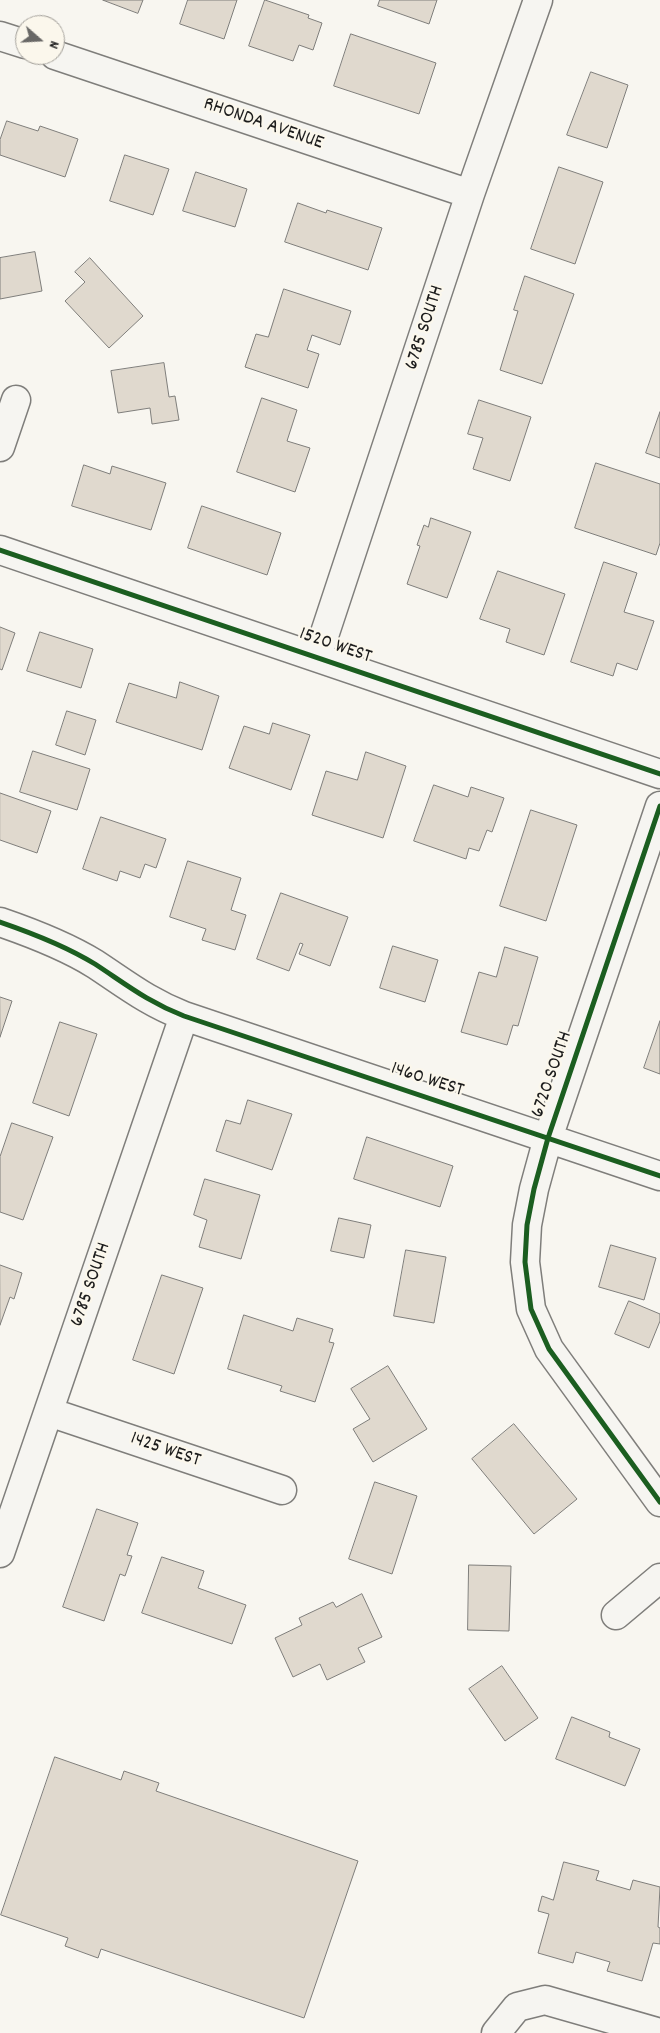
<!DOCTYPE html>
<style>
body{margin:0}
#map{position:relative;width:660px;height:2033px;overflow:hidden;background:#f8f6f0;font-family:Dekko,sans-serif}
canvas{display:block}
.north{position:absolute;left:15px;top:15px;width:50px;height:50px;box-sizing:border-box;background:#fbf7ec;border:1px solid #a29f99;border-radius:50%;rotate:109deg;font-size:14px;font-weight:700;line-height:20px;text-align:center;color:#1c1c1c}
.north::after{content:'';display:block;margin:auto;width:18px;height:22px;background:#696866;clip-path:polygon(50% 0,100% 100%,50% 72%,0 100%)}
</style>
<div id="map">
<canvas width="660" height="2033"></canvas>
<div class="north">N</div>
</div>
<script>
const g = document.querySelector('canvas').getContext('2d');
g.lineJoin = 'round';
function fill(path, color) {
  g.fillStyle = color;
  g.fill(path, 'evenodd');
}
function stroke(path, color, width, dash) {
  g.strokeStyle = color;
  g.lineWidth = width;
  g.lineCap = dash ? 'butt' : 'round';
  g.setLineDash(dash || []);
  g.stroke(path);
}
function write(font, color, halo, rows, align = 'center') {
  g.font = font + ' Dekko,sans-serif';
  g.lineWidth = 4.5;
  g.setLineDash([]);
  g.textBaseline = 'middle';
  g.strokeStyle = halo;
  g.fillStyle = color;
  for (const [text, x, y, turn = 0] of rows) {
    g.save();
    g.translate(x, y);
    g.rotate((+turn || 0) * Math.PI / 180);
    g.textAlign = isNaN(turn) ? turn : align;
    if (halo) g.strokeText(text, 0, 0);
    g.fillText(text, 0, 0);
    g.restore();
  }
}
const building = new Path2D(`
 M103 0H143L138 13Z
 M188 0H237L224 39 180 24Z
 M265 0 309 15 308 18 322 23 313 50 299 45 293 61 249 46Z
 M380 0H437L429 24 378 6Z
 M351 34 436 63 419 114 334 86Z
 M591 72 628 85 607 148 567 135Z
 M7 121 38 131 40 126 78 139 65 177 0 155V140Z
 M125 155 169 169 153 215 110 201Z
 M559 167 603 182 575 264 531 249Z
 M196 172 247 189 235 227 183 211Z
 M298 203 326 213 327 210 382 228 368 270 285 242Z
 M35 252 42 291 0 299V258Z
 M90 258 143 316 109 348 65 301 85 282 75 272Z
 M525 276 574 294 542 384 500 370 518 311 514 310Z
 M284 289 351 311 340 345 312 335 307 350 319 354 308 388 245 367 256 334 268 337Z
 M164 363 169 397 175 396 179 420 152 424 150 408 118 413 111 371Z
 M262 398 297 410 287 441 310 448 295 492 237 472Z
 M479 400 531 417 510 481 473 469 483 438 468 434Z
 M660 412V458L646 453Z
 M596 463 660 484V543L656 555 575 528Z
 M84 465 110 474 112 466 166 483 151 530 72 506Z
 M202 506 281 533 267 575 188 548Z
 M431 518 471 532 447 598 407 584 420 546 417 545 424 525 428 527Z
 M604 562 637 573 624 612 654 621 637 670 617 663 613 676 571 662Z
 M498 571 565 594 544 655 506 642 510 629 480 619Z
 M0 627 15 633 2 670 0 669Z
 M40 632 93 649 81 688 27 671Z
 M180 682 219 696 202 750 116 722 129 683 176 698Z
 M67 711 96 720 85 755 56 745Z
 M273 723 310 735 291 790 229 768 244 726 269 734Z
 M33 751 90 769 77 810 20 792Z
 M366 752 406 766 383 838 312 815 326 771 357 780Z
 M434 785 468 797 471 787 504 798 492 832 487 830 479 851 469 848 466 859 414 841Z
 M0 793 51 811 37 853 0 840Z
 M531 810 577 825 546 921 500 906Z
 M101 817 166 839 156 868 145 864 140 878 120 871 117 881 83 869Z
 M188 861 241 878 231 910 246 915 235 950 202 940 206 929 170 917Z
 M281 893 348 917 330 966 299 954 303 944 300 943 289 971 257 959Z
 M393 946 438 960 425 1002 380 988Z
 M505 947 538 957 518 1026 513 1025 507 1045 461 1032 479 972 496 977Z
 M0 997 12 1001 0 1037Z
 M660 1021V1074L644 1068Z
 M60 1022 97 1034 69 1116 33 1103Z
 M248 1100 292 1114 272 1170 216 1151 226 1120 240 1124Z
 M12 1123 53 1137 23 1220 0 1212V1157Z
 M367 1137 453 1166 440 1207 354 1179Z
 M205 1179 260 1195 241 1259 199 1247 207 1220 194 1215Z
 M339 1218 371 1225 364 1258 331 1251Z
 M611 1245 656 1258 644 1300 599 1287Z
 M406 1250 446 1257 434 1323 394 1316Z
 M0 1265 22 1273 14 1299 10 1297 0 1325Z
 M162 1275 203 1288 174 1374 133 1360Z
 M629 1301 660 1314V1321L649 1348 615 1334Z
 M244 1315 293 1331 297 1318 333 1329 329 1342 334 1343 315 1402 280 1391 282 1386 228 1369Z
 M388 1366 427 1429 373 1462 353 1429 370 1419 351 1389Z
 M514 1424 577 1499 534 1534 472 1459Z
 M375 1482 417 1496 392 1574 349 1559Z
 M97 1509 138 1523 127 1555 132 1556 125 1576 120 1574 104 1621 63 1607Z
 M162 1557 204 1571 198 1588 246 1605 232 1644 142 1613Z
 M469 1565 511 1566 509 1631 468 1630Z
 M362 1594 382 1637 358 1648 365 1662 327 1680 320 1664 293 1677 275 1638 302 1625 299 1618 333 1602 336 1607Z
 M502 1666 538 1718 505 1741 469 1689Z
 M572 1717 610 1732 609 1737 640 1749 625 1786 556 1759Z
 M55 1757 121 1780 124 1771 159 1783 156 1791 358 1861 304 2018 101 1949 98 1958 65 1946 68 1938 1 1915Z
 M564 1862 599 1871 596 1880 630 1890 633 1880 660 1887 658 1927 660 1928V1944L653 1943 642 1981 607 1971 610 1962 576 1952 573 1963 538 1953 549 1914 538 1911 542 1896 553 1900Z`);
const street = new Path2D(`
 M0 36 25 44
 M55 55 470 194
 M0 447 16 400
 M0 550 660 774
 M317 657 470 194 538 0
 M660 806 548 1138 534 1189 527 1225 525 1262 531 1309 549 1349 660 1502
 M0 922C32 933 66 946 95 964 127 985 148 1002 184 1016L660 1176
 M49 1412 282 1490
 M0 1553 184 1016
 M616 1615 660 1578
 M496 2033 517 2007 545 2000 660 2033`);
const cycleway = new Path2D(`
 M0 550 660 774
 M660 806 548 1138 534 1189 527 1225 525 1262 531 1309 549 1349 660 1502
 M0 922C32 933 66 946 95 964 127 985 148 1002 184 1016L660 1176`);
const streetNames = [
 ["RHONDA AVENUE",263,125,19],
 ["6785 SOUTH",426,328,-72],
 ["1520 WEST",335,647,19],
 ["6720 SOUTH",553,1075,-71],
 ["1460 WEST",427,1081,18],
 ["6785 SOUTH",92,1285,-71],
 ["1425 WEST",165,1451,19]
];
fill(building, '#e0d9ce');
stroke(building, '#7f7e7b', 1);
stroke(street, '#7f7e7b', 31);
stroke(street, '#f6f5f1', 28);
stroke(cycleway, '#1b5e20', 5);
write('20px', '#1c1c1c', '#fbf7ec', streetNames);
</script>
